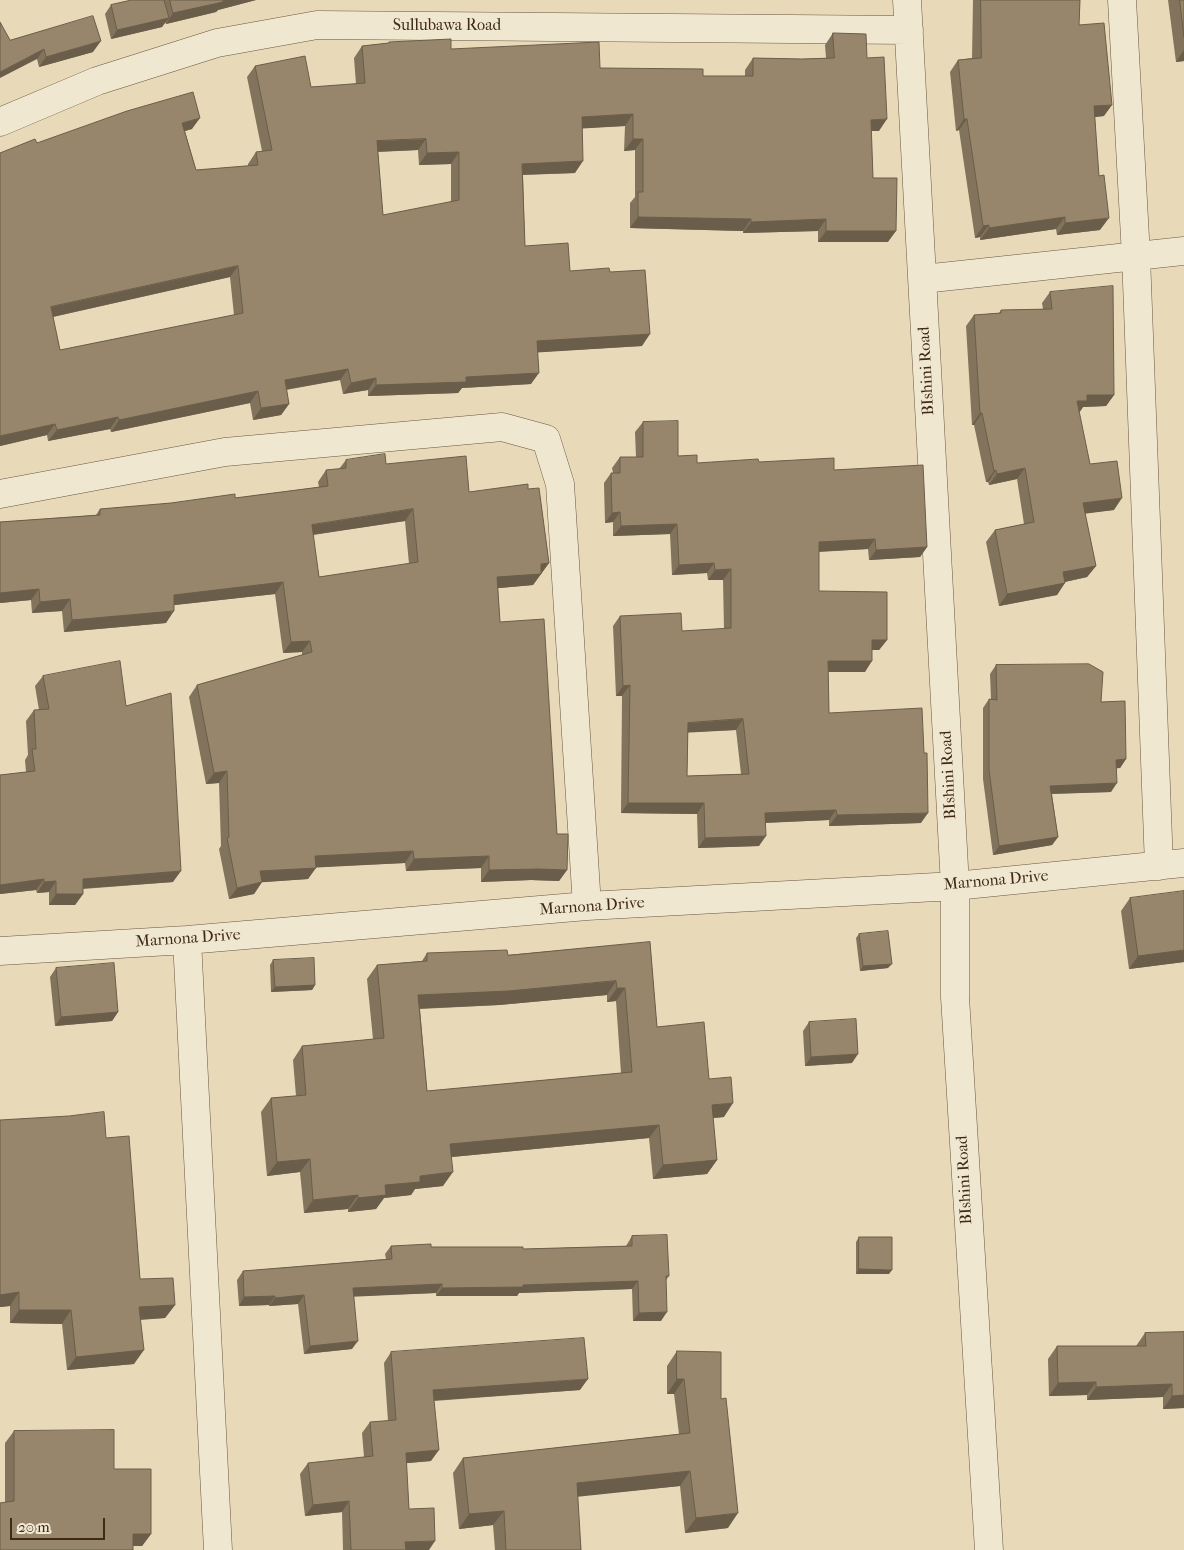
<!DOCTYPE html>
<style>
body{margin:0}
#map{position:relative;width:1184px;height:1550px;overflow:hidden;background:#e8dab8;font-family:"IM FELL French Canon",serif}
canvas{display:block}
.scale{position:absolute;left:10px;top:1518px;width:95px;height:22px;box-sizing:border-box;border:2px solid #3f2a18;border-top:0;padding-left:6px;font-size:15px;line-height:18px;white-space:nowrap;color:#3f2a18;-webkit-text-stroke:4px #f0e7d1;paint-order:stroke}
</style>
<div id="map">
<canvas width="1184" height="1550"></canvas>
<div class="scale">20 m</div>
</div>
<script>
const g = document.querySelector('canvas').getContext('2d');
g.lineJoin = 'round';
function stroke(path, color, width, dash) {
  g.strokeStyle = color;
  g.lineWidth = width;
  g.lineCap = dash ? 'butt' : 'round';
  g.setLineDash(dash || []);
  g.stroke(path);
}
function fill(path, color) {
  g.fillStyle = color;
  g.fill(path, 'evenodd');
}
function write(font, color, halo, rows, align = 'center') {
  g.font = font + ' "IM FELL French Canon",serif';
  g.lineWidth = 4;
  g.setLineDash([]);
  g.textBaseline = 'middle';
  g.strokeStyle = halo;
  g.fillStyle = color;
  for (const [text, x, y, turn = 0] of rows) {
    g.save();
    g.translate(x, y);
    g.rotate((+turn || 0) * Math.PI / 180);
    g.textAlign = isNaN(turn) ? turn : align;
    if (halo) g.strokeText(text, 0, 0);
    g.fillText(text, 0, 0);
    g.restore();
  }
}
const street = new Path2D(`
 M907 0 955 886V997L989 1550
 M1122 0 1136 256 1159 866
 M0 122 97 81 217 43 317 25 909 30
 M923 279 1184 251
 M0 494 225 452 502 427 546 439 560 484 587 906
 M187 940 218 1550
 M0 951 187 940 587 906 955 886 1184 863`);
const wall = new Path2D(`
 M132 0H256L218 10 216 12 166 24 165 22 162 27 111 39 105 14 111 5Z
 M973 0H1080L1079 25 1104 116 1095 117 1100 230 1057 235 1056 229 980 240V237L975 238 959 130 956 131 950 72 958 60 972 58Z
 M1168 0H1184V61L1176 62Z
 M833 33 867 58 879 131H871L873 178 888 242H818V231L743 233V231L630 228V203L635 197V150L624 151 625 126 582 128 575 173 523 175 525 246 570 271 610 272 642 346 538 352 531 384 462 388 458 393 368 396V390L343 394 340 380 286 390 289 404 281 415 253 420 250 403 111 432 110 429 48 441 47 435 0 446V153L37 143 192 129 185 131 196 170 248 166V164L256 152 262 151 247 77 255 66 311 87 356 84 354 58 362 46 388 43 389 42 600 68 703 76H745V70L753 58 802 59 826 58 825 45ZM418 150 419 165 451 164V202L383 215 378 152ZM230 277 234 315 60 350 53 317Z
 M10 40 93 52 39 67 37 59Z
 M1050 292 1114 395 1106 406 1083 407 1079 413 1090 464 1114 510 1085 513 1096 566 1087 577 1065 582 1057 595 999 606 986 542 995 530 1024 524 1017 479 989 485 988 482H986L974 425H972L966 326 974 315 999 313 1001 310 1043 309 1042 303Z
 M643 422 678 456 697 463 759 462 834 470 927 547 920 557 869 560 868 549 819 552V591L887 640 879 650H872L865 672H828L829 713 921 823 829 826V820L766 823 759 846 698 848 697 814 621 813 622 696H616L613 626 620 616 682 631 724 629 723 580H708L707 573 672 575 670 534 613 536V522L605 523 604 483 611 473H613L612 468 620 457H636L635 432ZM736 730 741 774 687 776 688 732Z
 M346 460 386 464 469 492 528 489 549 563 533 585 498 588 500 622 567 870 559 881 531 880 481 882V868L406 871 405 863 316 867 308 879 262 882 254 894 229 899 219 849 221 846 219 783 206 784 189 697 197 685 302 655V652L283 653 275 594 174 605 166 623 64 632 62 611 32 613 31 600 0 603V522L96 515 100 509 235 498 319 487 318 482 326 470 339 469ZM405 521 409 564 319 577 313 535Z
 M996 665 1101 702 1126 759 1120 768H1116L1111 792 1052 794 1058 837 1052 845 993 855 983 779V708L989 699H991L990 674Z
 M43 676 126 706 173 882 83 889V894L75 905H49V892L37 893 36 890 0 894V775L26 772 25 760 28 755 26 721 34 710H39L35 686Z
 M1130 898 1184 962 1129 969 1121 911Z
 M859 934 888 968 860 971 856 938Z
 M650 942 657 1027 709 1079 724 1117 713 1118 717 1160 707 1174 653 1179 649 1138 452 1157 443 1186 415 1189 411 1195 384 1198 376 1209 348 1212V1209L304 1213 300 1172 267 1176 261 1112 271 1098 296 1096 293 1060 302 1046 373 1039 367 979 377 965 422 961 427 953 508 955ZM607 995V1002L616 1001 621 1073 427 1091 420 1009 499 1005Z
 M273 960 315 985 312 990 271 992 270 965Z
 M56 968 118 1012 112 1021 55 1026 50 977Z
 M809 1022 852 1063 805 1066 803 1031Z
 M0 1120 106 1138 140 1279 175 1305 165 1318 140 1320 134 1364 67 1370 62 1324 10 1323V1306L0 1307Z
 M632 1236 669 1276 666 1280 661 1321H633L632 1289 519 1293 517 1296H436V1293L354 1296 352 1349 304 1354 298 1304 269 1306V1305L239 1306 237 1280 243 1271 386 1259 385 1254 391 1246 523 1249 626 1246Z
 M859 1237 889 1274H856V1242Z
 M1184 1332V1408L1163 1409V1397L1087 1400V1395L1049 1396 1048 1359 1057 1346H1136L1145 1333Z
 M677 1351 721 1399 728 1528 685 1533 680 1486 577 1496 581 1550H495L493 1525 459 1529 453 1473 463 1458 679 1434 674 1394H667V1366Z
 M391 1352 580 1390 434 1401 431 1461 406 1463 409 1509 429 1550H343L342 1512 305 1516 300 1474 308 1463 364 1457 362 1433 370 1422 388 1421 384 1363Z
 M14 1431 114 1469 151 1534 142 1546H133L5 1502V1443Z`);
const shadedWall = new Path2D(`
 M225 0H256L218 10 216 12 166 24 173 13Z
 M169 18 162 27 111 39 117 30Z
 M101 41 93 52 39 67 46 57Z
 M44 49 37 59 0 78V72Z
 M1184 50V61L1176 62Z
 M1112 105 1104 116 1086 118 1094 106Z
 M633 114 625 126 574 129 582 117Z
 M200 118 192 129 174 134 182 123Z
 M887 119 879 131H863L871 120Z
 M964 119H967L959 130 956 131Z
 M426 139 418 150 369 152 377 141Z
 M633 139H643L635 150 624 151Z
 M459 152 451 164 419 165 427 153Z
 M583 161 575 173 514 175 522 164Z
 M638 217 751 219 743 231 630 228Z
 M1065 217 1056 229 980 240 989 228Z
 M1109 218 1100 230 1057 235 1065 223Z
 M826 219 818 231 743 233 751 222Z
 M989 225 980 237 975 238 983 226Z
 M826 231H896L888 242H818Z
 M238 266 230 277 43 319 51 307Z
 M650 334 642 346 529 353 537 341Z
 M348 369 340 380 277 391 285 380Z
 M539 373 531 384 462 388 458 393 368 396 376 385 466 377Z
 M376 378 368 390 343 394 351 383Z
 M258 391 250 403 111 432 119 420Z
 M1087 395H1114L1106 406 1083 407 1079 413 1077 401Z
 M289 404 281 415 253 420 261 408Z
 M980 413H982L974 425H972Z
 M118 417 110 429 48 441 57 430Z
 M55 424 47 435 0 446V436Z
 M1025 468 1017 479 989 485 997 474Z
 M996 470 988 482H986L994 471Z
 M1122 498 1114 510 1075 515 1083 503Z
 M413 509 405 521 304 536 312 525Z
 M620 512 613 522 605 523 612 513Z
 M677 524 670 534 613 536 621 526Z
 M875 539 868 549 811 552 819 542Z
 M927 547 920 557 869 560 876 550Z
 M549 563 533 585 489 589 497 577 541 564Z
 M714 563 707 573 672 575 679 565Z
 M1096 566 1087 577 1055 584 1063 572Z
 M731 569 723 580H708L715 570Z
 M283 582 275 594 166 606 174 595Z
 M1065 583 1057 595 999 606 1007 594Z
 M39 589 31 600 0 603V593Z
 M70 599 62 611 32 613 40 602Z
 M174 611 166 623 64 632 72 620Z
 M872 640H887L879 650H865Z
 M310 641 302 652 283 653 291 642Z
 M828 661H872L865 672H821Z
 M630 685 622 696H616L623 686Z
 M743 719 736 730 681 733 688 723Z
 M1126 759 1120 768 1110 769 1116 760Z
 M227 771 219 783 206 784 214 773Z
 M1117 783 1111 792 1044 794 1050 786Z
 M628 803H704L697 814 621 813Z
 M836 810 829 820 758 823 765 813Z
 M928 813 921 823 829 826 837 815Z
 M766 836 759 846 698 848 705 838Z
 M1058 837 1052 845 993 855 999 846Z
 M413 851 405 863 307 868 315 856Z
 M489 856 481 868 406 871 414 859Z
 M316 868 308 879 252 883 260 871Z
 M539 869 567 870 559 881 531 880 481 882 489 870Z
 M181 871 173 882 75 889 83 879Z
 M44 879 36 890 0 894V885Z
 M56 881 49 892 37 893 44 882Z
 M262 882 254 894 229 899 237 888Z
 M56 894H83L75 905H49Z
 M1184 950V962L1129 969 1138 956Z
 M892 964 888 968 860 971 863 966Z
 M616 981 607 995 499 1005 409 1009 418 995Z
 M315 985 312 990 271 992 275 987Z
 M617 988H625L616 1001 607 1002Z
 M118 1012 112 1021 55 1026 61 1017Z
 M858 1054 852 1063 805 1066 811 1057Z
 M733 1103 724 1117 702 1119 712 1105Z
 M659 1125 649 1138 441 1158 450 1144Z
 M310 1159 300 1172 267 1176 277 1162Z
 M717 1160 707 1174 653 1179 663 1165Z
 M453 1172 443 1186 415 1189 411 1195 384 1198 376 1209 348 1212 358 1198 385 1185 420 1176Z
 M358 1195 348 1209 304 1213 313 1200Z
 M859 1269 892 1270 889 1274H856Z
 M638 1281 632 1289 519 1293 517 1296H436L442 1288Z
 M442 1284 436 1293 347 1297 353 1288Z
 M19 1292 10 1306 0 1307V1295Z
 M304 1295 298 1304 269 1306 275 1298Z
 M275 1296 269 1305 239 1306 244 1297Z
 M175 1305 165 1318 130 1320 139 1307Z
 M19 1310H71L62 1324 10 1323Z
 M667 1312 661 1321H633L639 1313Z
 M358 1341 352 1349 304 1354 310 1346Z
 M144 1350 134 1364 67 1370 76 1357Z
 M588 1379 580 1390 426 1401 433 1390Z
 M677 1379H684L674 1394H667Z
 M1096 1382 1087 1395 1049 1396 1058 1383Z
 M1172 1384 1163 1397 1087 1400 1096 1387Z
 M1184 1395V1408L1163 1409 1172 1396Z
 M439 1450 431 1461 398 1464 406 1453Z
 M690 1471 680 1486 566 1498 577 1483Z
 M349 1501 342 1512 305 1516 313 1505Z
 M504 1511 493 1525 459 1529 469 1514Z
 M738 1513 728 1528 685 1533 696 1518Z
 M133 1534H151L142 1546H124Z
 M435 1541 429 1550H400L405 1542Z`);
const building = new Path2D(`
 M132 0H164L169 18 117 30 111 5Z
 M170 0H225L223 1V2L173 13Z
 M981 0H1080L1079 25 1104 23 1112 105 1094 106 1099 176 1104 175 1109 218 1065 223V217L989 228V225L983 226 967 119H964L958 60 981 58Z
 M1180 0H1184V37Z
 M93 16 101 41 46 57 44 49 0 72V22L10 40Z
 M833 33 866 34 867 58 884 57 887 119 871 120 873 178H897L896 231H826V219L751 222V219L638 217V192H643V139H633V114L582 117 583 161 522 164 525 246 568 243 570 271 609 268 610 272 645 270 650 334 537 341 539 373 466 377V382L376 385V378L351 383 348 369 285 380 289 404 261 408 258 391 119 420 118 417 57 430 55 424 0 436V153L35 139 37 143 127 111 193 92 200 118 182 123 196 170 258 165 256 152 272 150 255 66 305 56 311 87 365 83 362 46 389 43V42L451 39V49L599 42 600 68 703 69V76H753V58L802 59 834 58ZM426 139 427 153 459 152V200L383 215 377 141ZM238 266 243 313 60 350 51 307Z
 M1113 286 1114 395H1087V401H1077L1090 464 1117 461 1122 498 1083 503 1096 566 1063 572 1065 583 1007 594 995 530 1034 522 1025 468 997 474 996 470 994 471 982 413H980L974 315 1001 313V310L1052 309 1050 292Z
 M678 421V456L697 455V463L758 459 759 462 834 458V470L923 465 927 547 876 550 875 539 819 542V591L887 592V640H872V661H828L829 713 922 708 924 753H927L928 813 837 815 836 810 765 813 766 836 705 838 704 803H628L630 685 623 686 620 616 681 613 682 631 731 628V569L715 570 714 563 679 565 677 524 621 526 620 512 612 513 611 473H620V457H643V422ZM743 719 749 774 687 776 688 723Z
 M385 454 386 464 466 456 469 492 528 484V489L539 488 549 563 541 564V574L497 577 500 622 544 619 557 834H568L567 870 539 869 489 870V856L414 859 413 851 315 856 316 868 260 871 262 882 237 888 227 838 229 837 227 771 214 773 197 685 312 652 310 641 291 642 283 582 174 595V611L72 620 70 599 40 602 39 589 0 593V522L100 515V509L171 503 235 494V498L328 486 326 470 346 468V460ZM413 509 418 562 319 577 312 525Z
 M120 661 126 706 171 693 181 871 83 879V894H56V881L44 882V879L0 885V775L35 771 32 749H36L34 710 49 709 43 676Z
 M1089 664 1103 672 1101 702 1125 701 1126 759 1116 760 1117 783 1050 786 1058 837 999 846 989 770V699L997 700 996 665Z
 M1184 891V950L1138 956 1130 898Z
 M888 931 892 964 863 966 859 934Z
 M650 942 657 1027 704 1022 709 1079 731 1077 733 1103 712 1105 717 1160 663 1165 659 1125 450 1144 453 1172 420 1176V1182L385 1185 386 1195 358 1198V1195L313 1200 310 1159 277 1162 271 1098 306 1095 302 1046 384 1038 377 965 427 961V953L507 950 508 955ZM616 981 617 988H625L632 1072 427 1091 418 995 509 991Z
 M314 958 315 985 275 987 273 960Z
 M114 963 118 1012 61 1017 56 968Z
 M856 1019 858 1054 811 1057 809 1022Z
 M104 1112 106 1138 129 1136 140 1279 173 1278 175 1305 139 1307 144 1350 76 1357 71 1310H19V1292L0 1295V1120L69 1116Z
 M667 1235 669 1276H666L667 1312 639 1313 638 1281 523 1285V1287L442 1288V1284L353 1288 358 1341 310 1346 304 1295 275 1298V1296L244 1297 243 1271 392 1259 391 1246 431 1244V1247H523V1249L632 1246V1236Z
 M859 1237H892V1270L859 1269Z
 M1184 1332V1395L1172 1396V1384L1096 1387V1382L1058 1383 1057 1346H1146L1145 1333Z
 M584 1338 588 1379 433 1390 439 1450 406 1453 409 1509 434 1508 435 1541 405 1542 406 1550H351L349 1501 313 1505 308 1463 373 1456 370 1422 396 1420 391 1352Z
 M677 1351 721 1352V1399L726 1398 738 1513 696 1518 690 1471 577 1483 581 1550H506L504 1511 469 1514 463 1458 690 1433 684 1379H677Z
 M114 1430V1469H151V1534H133V1550H0V1503L14 1501V1431Z`);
const streetNames = [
 ["Sullubawa Road",447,26],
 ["BIshini Road",927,371,-93],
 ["BIshini Road",949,775,-93],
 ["Marnona Drive",996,881,-5],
 ["Marnona Drive",592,907,-4],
 ["Marnona Drive",188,939,-4],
 ["BIshini Road",965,1180,-93]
];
stroke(street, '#695640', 29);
stroke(street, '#f0e7d1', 28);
fill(wall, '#82735c');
fill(shadedWall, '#6a5e4b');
fill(building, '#97866b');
stroke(building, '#6a5e4b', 1);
write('16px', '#3f2a18', '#f0e7d1', streetNames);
</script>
